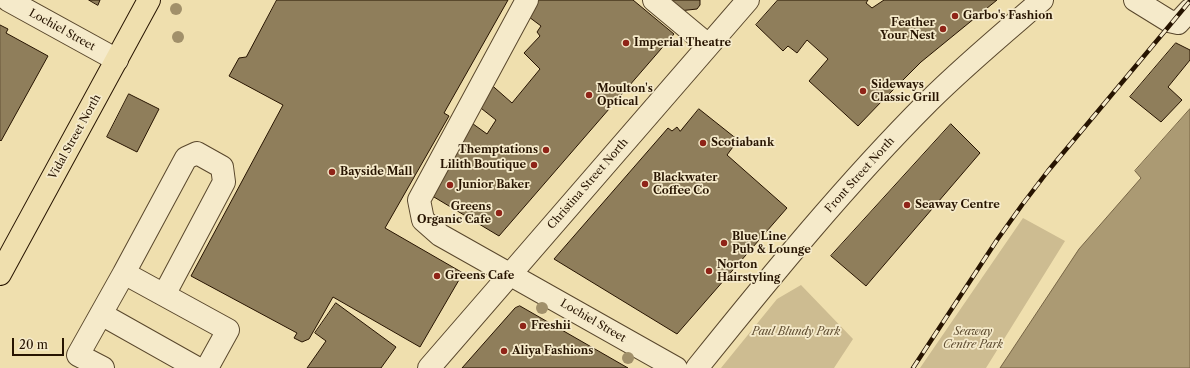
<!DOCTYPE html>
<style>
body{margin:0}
#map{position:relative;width:1190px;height:368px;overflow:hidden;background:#efdfae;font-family:"Libre Caslon Text",serif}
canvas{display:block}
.scale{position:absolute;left:12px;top:338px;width:52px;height:18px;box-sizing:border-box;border:2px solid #271401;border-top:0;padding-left:5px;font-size:12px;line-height:14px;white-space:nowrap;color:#271401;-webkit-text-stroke:3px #f5eaca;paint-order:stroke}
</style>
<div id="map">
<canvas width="1190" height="368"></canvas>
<div class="scale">20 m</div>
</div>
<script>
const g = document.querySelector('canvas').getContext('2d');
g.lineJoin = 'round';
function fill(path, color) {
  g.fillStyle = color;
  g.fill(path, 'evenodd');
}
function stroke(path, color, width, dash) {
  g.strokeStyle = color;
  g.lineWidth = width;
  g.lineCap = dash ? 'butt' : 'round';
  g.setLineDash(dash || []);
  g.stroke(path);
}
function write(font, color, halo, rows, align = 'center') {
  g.font = font + ' "Libre Caslon Text",serif';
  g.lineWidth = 3.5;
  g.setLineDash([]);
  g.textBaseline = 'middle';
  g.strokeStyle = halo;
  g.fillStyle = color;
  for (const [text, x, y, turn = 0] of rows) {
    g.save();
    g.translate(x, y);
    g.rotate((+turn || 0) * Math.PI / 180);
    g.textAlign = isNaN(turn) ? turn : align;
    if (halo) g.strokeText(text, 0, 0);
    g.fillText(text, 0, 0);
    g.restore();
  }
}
const green = new Path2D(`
 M1023 218 1065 241 986 368H920Z
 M801 285 853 339 834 368H721L777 299Z`);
const water = new Path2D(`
 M1190 109V368H1000L1079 249 1141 178 1135 171Z`);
const building = new Path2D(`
 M89 0H100L98 5Z
 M277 0H508L444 113 449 116 385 228 463 273 420 347 333 297 309 339 302 342 294 338 297 333 191 276 283 105 229 76 239 58 246 57Z
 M534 0H633L674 34 499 236 429 194 469 121 487 134 496 120 477 105 487 81 512 103 540 69 524 53 540 36 537 32 541 26 525 14Z
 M666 0H700V5L697 9 679 11Z
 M778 0H868L866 3 872 8 884 0H997L921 62 882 101 858 126 809 81 828 59 807 40 797 53 788 46 783 51 756 25Z
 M0 25 8 29 6 33 48 56 1 141 0 140Z
 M1176 43 1190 50V60L1168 87 1182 100 1161 122 1130 97Z
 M129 94 159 109 137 152 107 137Z
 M699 109 738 140 727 155 787 208 677 334 554 259 668 128 672 131 677 127 680 131Z
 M951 124 980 153 866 286 831 256Z
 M336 303 396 347 381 368H307L326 341 315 333Z
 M520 306 628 368H462L515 308Z`);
const minor = new Path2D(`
 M8 0 117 60
 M527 0 419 200 423 220 440 235 676 368
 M654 0 708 45
 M1135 0 1169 21 1178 23 1190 10
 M124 273 186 158 197 153 222 167 224 182 164 295
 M101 314 197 368
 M103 368 78 355 124 273 228 330 207 368
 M429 368 748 0
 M697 368C771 276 846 184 929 101 964 66 1005 32 1042 0`);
const major = new Path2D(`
 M0 274 149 0`);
const rail = new Path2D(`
 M913 368 997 240 1022 205 1048 171 1190 1`);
const trees = [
 [176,9],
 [178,37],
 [542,308],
 [628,358]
];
const markers = [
 [955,16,4,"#8f2418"],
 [943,29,4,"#8f2418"],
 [626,43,4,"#8f2418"],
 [863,91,4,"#8f2418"],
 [589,95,4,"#8f2418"],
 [703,143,4,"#8f2418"],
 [546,150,4,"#8f2418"],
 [534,165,4,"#8f2418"],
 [332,172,4,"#8f2418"],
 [645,184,4,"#8f2418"],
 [450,185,4,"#8f2418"],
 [907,205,4,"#8f2418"],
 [499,213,4,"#8f2418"],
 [724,243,4,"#8f2418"],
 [709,271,4,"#8f2418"],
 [437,276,4,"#8f2418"],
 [523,326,4,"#8f2418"],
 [504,351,4,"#8f2418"]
];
const poiNames = [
 ["Garbo's Fashion",963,16],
 ["Feather",935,23,"right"],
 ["Your Nest",935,36,"right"],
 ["Imperial Theatre",634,43],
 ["Sideways",871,85],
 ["Classic Grill",871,98],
 ["Moulton's",597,89],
 ["Optical",597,102],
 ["Scotiabank",711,143],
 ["Themptations",538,150,"right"],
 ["Lilith Boutique",526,165,"right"],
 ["Bayside Mall",340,172],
 ["Blackwater",653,178],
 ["Coffee Co",653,191],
 ["Junior Baker",458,185],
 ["Seaway Centre",915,205],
 ["Greens",491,207,"right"],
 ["Organic Cafe",491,220,"right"],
 ["Blue Line",732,237],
 ["Pub & Lounge",732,250],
 ["Norton",717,265],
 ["Hairstyling",717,278],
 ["Greens Cafe",445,276],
 ["Freshii",531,326],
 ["Aliya Fashions",512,351]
];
const streetNames = [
 ["Lochiel Street",62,30,29],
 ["Vidal Street North",75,137,-61],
 ["Front Street North",860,175,-48],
 ["Christina Street North",588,184,-49],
 ["Lochiel Street",593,321,30]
];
const parkNames = [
 ["Paul Blundy Park",796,332],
 ["Seaway",973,332],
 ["Centre Park",973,345]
];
fill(green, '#cdbc91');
fill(water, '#ab9a73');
stroke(water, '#766445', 1);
fill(building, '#8f7e5b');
stroke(building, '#271401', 1);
stroke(minor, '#59472c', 24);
stroke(major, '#271401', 24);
stroke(minor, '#f5eaca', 22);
stroke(major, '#efdfae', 22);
stroke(rail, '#271401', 4.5);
stroke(rail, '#f5eaca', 3, [9]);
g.fillStyle = '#a1906a';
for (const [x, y] of trees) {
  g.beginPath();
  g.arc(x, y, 6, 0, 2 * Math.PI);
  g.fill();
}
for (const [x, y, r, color] of markers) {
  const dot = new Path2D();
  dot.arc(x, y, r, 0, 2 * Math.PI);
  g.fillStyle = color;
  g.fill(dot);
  stroke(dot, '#f5eaca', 1.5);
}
write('bold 11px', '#271401', '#f5eaca', poiNames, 'left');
write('11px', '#271401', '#f5eaca', streetNames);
write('italic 11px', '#614f33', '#f5eaca', parkNames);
</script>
